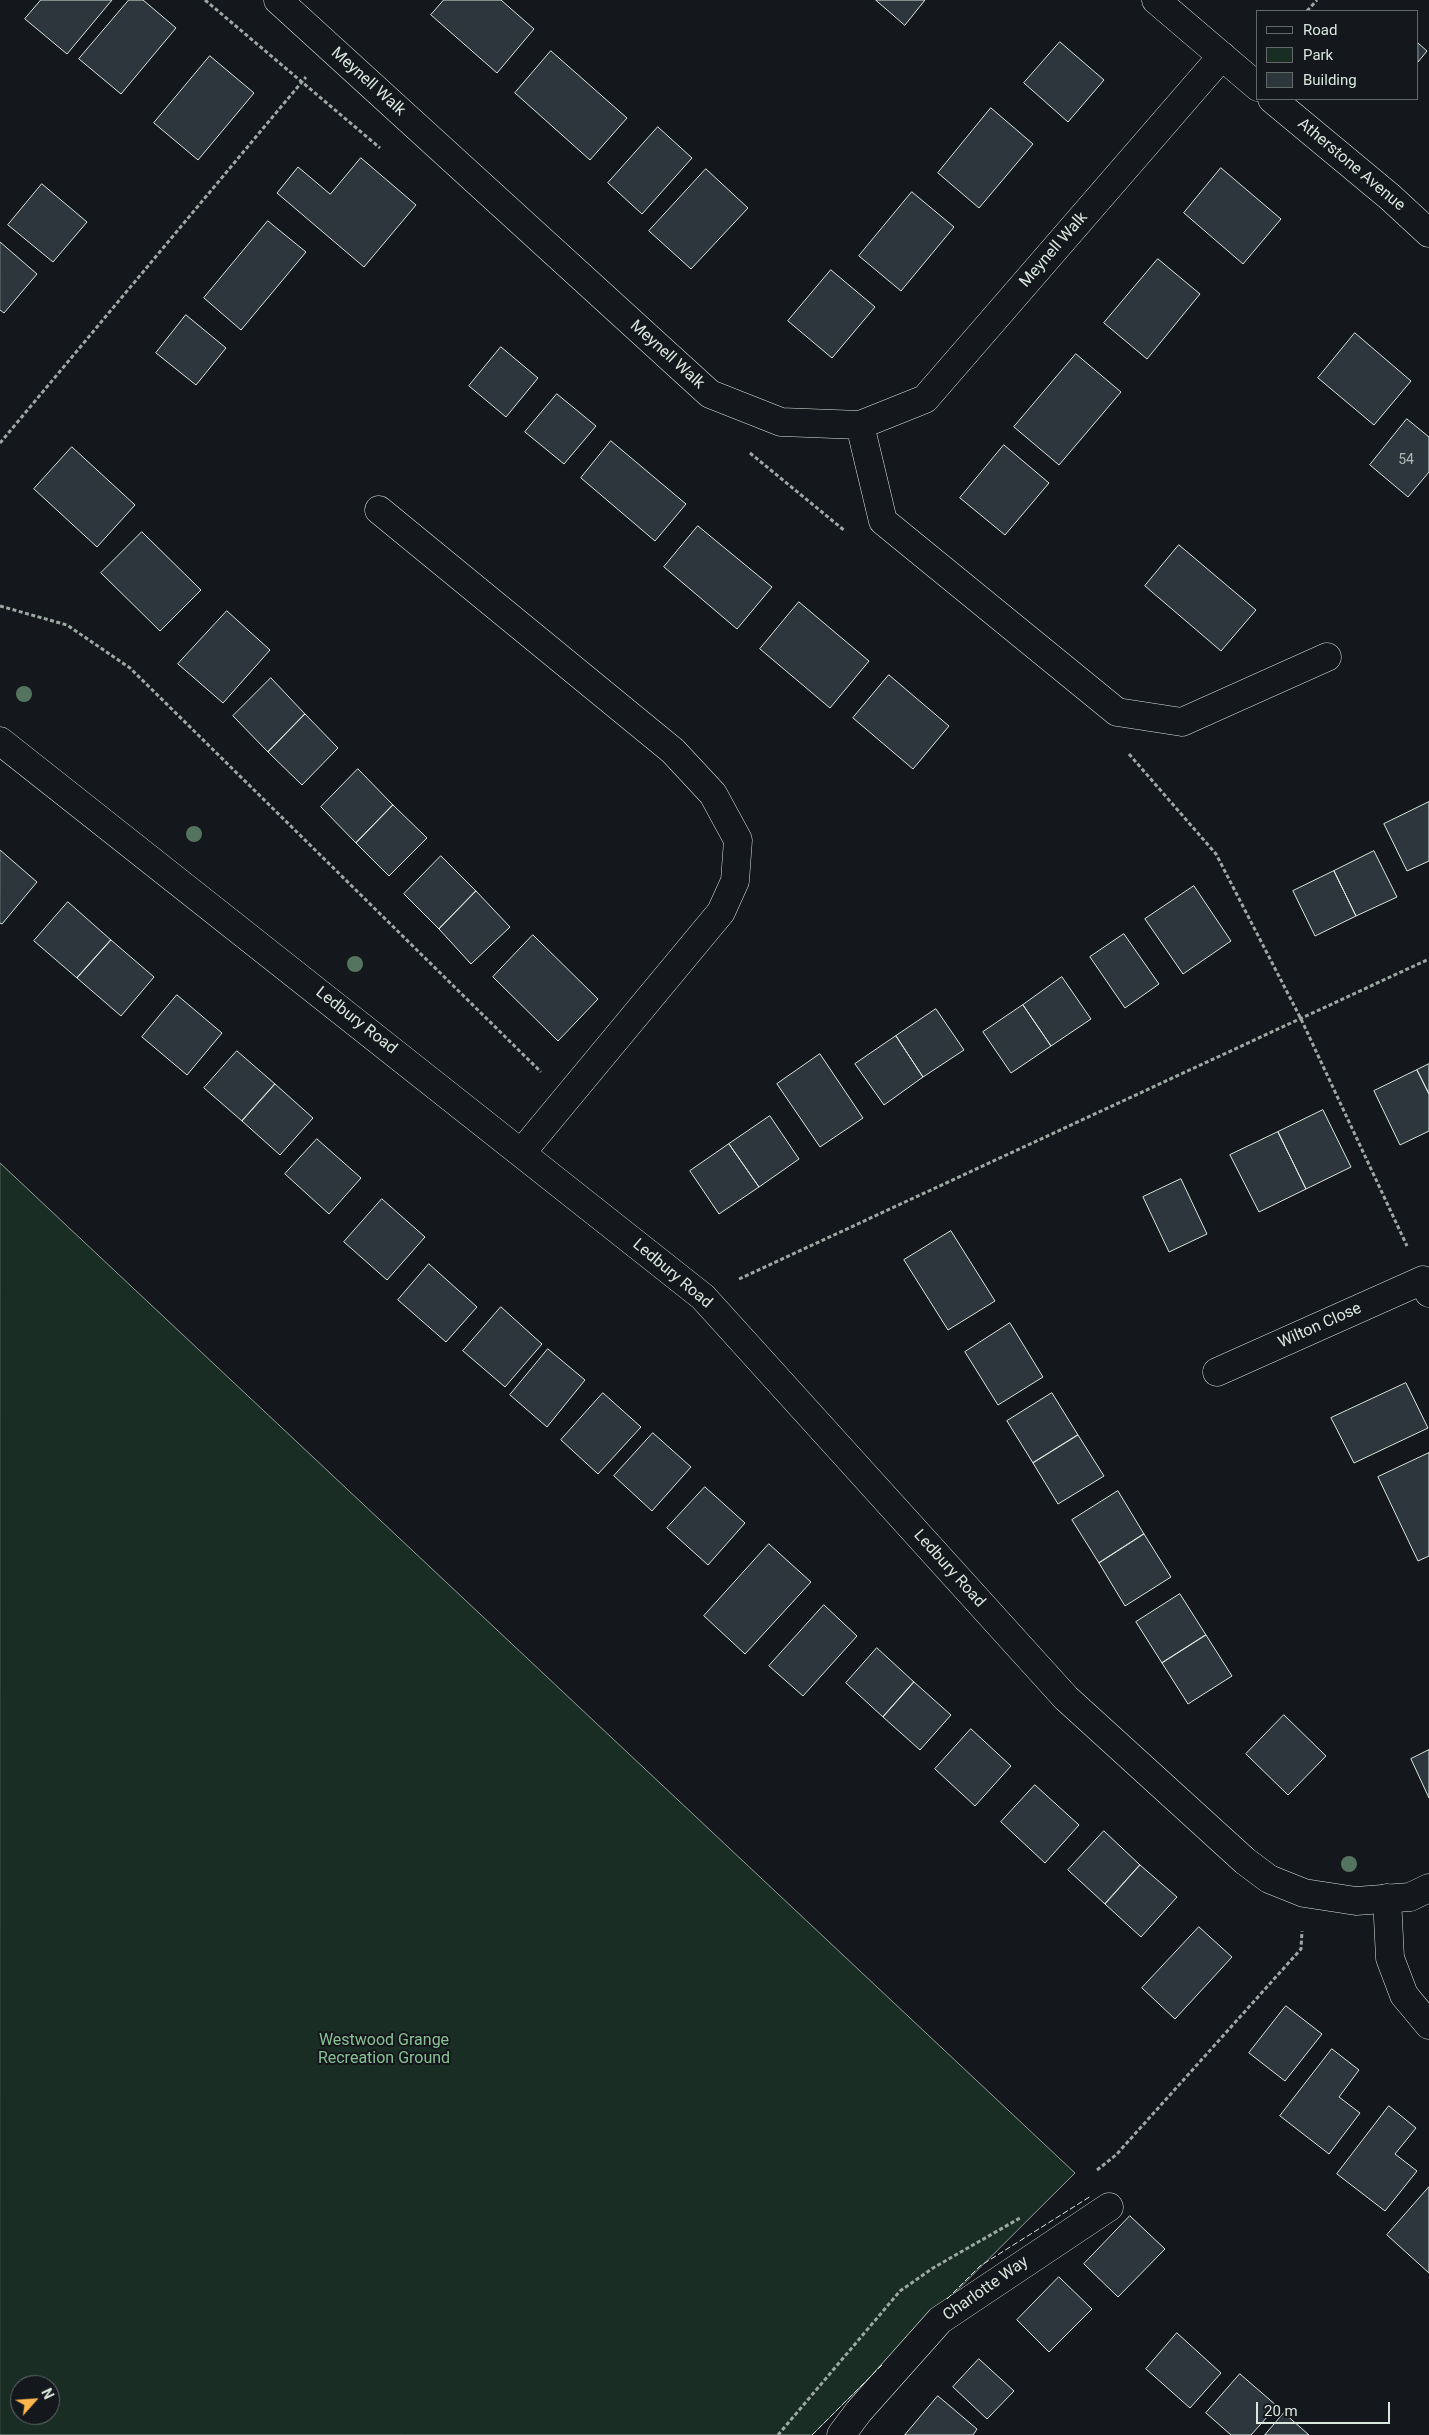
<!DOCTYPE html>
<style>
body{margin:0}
#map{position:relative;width:1429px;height:2435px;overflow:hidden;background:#14181c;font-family:Roboto,sans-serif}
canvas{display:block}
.legend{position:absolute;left:1256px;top:10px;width:162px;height:90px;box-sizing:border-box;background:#14181c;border:1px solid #626a69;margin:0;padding:6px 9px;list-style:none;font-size:15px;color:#d8e6dc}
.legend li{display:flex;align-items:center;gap:10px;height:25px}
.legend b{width:25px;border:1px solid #626a69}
.north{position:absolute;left:10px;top:2375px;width:50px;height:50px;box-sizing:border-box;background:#14181c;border:1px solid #626a69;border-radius:50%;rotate:64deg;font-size:14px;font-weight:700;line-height:20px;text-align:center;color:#d8e6dc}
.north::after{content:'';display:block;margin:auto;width:18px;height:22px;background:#ffb74d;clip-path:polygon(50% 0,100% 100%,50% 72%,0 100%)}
.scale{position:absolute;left:1256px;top:2402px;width:134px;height:22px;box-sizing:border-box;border:2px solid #d8e6dc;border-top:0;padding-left:6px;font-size:15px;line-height:18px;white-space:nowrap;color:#d8e6dc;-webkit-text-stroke:4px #14181c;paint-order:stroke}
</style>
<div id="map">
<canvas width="1429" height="2435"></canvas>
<ul class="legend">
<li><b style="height:6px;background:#14181c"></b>Road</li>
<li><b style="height:14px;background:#1a2d24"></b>Park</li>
<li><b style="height:14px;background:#2c363c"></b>Building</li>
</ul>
<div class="north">N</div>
<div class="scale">20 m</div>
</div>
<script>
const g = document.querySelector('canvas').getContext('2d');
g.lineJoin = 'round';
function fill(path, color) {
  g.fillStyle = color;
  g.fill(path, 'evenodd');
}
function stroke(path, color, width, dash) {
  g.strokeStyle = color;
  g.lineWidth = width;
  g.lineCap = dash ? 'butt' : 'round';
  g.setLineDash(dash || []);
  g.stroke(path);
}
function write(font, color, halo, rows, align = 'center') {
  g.font = font + ' Roboto,sans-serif';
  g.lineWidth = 4;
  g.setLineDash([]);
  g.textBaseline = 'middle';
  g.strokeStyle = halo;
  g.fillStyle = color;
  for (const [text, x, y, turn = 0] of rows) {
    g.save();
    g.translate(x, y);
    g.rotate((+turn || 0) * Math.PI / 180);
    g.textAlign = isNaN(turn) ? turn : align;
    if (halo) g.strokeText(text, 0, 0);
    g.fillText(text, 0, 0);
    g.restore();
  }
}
const green = new Path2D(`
 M0 1163 1075 2173 812 2435H0ZM20 2385H50V2415H20Z`);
const building = new Path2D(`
 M41 0H112L67 54 25 19Z
 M129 0H143L176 28 121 94 79 59Z
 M444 0H501L534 29 497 73 431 15Z
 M876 0H925L905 25Z
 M1060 42 1104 80 1068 122 1024 83Z
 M1418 43 1427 51 1418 62Z
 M551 51 627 118 590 160 515 93Z
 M210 56 254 93 198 160 154 123Z
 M991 108 1033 144 979 208 938 173Z
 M658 127 692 158 642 214 608 183Z
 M361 158 416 205 364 267 277 193 298 167 330 194Z
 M1221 168 1281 219 1243 264 1184 213Z
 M706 169 748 208 691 269 649 231Z
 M42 184 87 222 53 262 8 225Z
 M912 192 954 227 901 291 859 256Z
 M268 221 306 252 241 330 204 298Z
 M0 242 37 274 4 313 0 310Z
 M1158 259 1200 294 1147 359 1104 323Z
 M831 270 875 307 832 358 788 321Z
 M186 315 226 348 196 385 156 353Z
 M1355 333 1411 381 1374 425 1318 378Z
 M501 347 538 378 506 417 469 386Z
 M1076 354 1121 392 1059 465 1014 427Z
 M557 394 596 426 564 464 525 432Z
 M1407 419 1429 437V472L1408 497 1370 465Z
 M611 441 686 504 655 541 581 478Z
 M1004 445 1049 483 1005 535 960 498Z
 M72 447 135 505 97 547 34 489Z
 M698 526 772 587 737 629 664 567Z
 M142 532 201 590 160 631 101 573Z
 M1179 545 1256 610 1221 651 1145 586Z
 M799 602 869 661 830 708 760 649Z
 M227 611 270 650 223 703 178 664Z
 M889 675 949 726 913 769 853 718Z
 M271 678 305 714 268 752 233 716Z
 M305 714 338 748 302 785 268 752Z
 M358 769 393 805 356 843 321 807Z
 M1429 802V861L1407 871 1384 824Z
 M393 805 427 838 389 876 356 843Z
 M0 850 37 882 2 924 0 923Z
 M1374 851 1397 897 1356 916 1334 871Z
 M441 856 476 891 439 929 404 894Z
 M1334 871 1356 916 1315 936 1293 891Z
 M1194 886 1231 941 1183 974 1145 919Z
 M476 891 510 927 471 964 439 929Z
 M68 902 111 940 77 978 34 941Z
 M1124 934 1159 984 1125 1008 1090 957Z
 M533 935 598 999 558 1041 493 977Z
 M111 940 154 977 121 1016 77 978Z
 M1062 977 1091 1019 1051 1046 1023 1005Z
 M177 995 222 1033 187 1075 142 1037Z
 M1023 1005 1051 1046 1011 1073 983 1032Z
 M936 1009 964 1050 923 1077 896 1036Z
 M896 1036 923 1077 884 1105 855 1064Z
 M237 1051 275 1084 242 1121 204 1088Z
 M820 1054 863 1118 820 1147 777 1084Z
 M1429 1064V1094L1417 1070Z
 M1417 1070 1429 1094V1131L1400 1145 1374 1091Z
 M275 1084 313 1118 280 1155 242 1121Z
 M1323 1110 1351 1167 1306 1189 1278 1132Z
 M770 1116 799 1159 759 1187 729 1144Z
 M1278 1132 1306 1189 1259 1212 1230 1155Z
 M317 1139 361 1178 329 1214 285 1174Z
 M729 1144 759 1187 719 1214 690 1171Z
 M1181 1179 1207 1234 1169 1252 1143 1197Z
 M382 1199 425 1237 387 1280 344 1242Z
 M951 1231 995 1301 948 1330 904 1260Z
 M429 1264 477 1307 446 1342 398 1300Z
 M501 1307 542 1344 505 1387 463 1351Z
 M1010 1323 1043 1377 998 1405 965 1352Z
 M548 1349 585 1380 547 1427 510 1395Z
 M1406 1383 1428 1428 1354 1463 1331 1418Z
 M603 1393 641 1427 598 1474 561 1440Z
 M1052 1393 1078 1435 1033 1463 1007 1421Z
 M653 1433 691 1467 652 1511 614 1476Z
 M1078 1435 1104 1476 1058 1504 1033 1463Z
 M1429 1453V1556L1418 1561 1378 1477Z
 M705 1487 745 1523 708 1565 667 1528Z
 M1118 1491 1144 1534 1099 1563 1072 1520Z
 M1144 1534 1171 1577 1125 1606 1099 1563Z
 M769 1544 811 1582 745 1654 704 1616Z
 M1180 1594 1206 1635 1162 1663 1136 1622Z
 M824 1605 857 1636 803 1696 769 1666Z
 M1206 1635 1232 1676 1188 1704 1162 1663Z
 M877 1648 914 1682 883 1717 846 1683Z
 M914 1682 951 1715 920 1750 883 1717Z
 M1284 1715 1326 1756 1288 1795 1246 1754Z
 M971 1729 1011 1766 975 1806 935 1769Z
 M1429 1750V1798L1411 1759Z
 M1035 1785 1079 1825 1045 1863 1001 1822Z
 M1104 1831 1140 1865 1105 1904 1068 1870Z
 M1140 1865 1177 1897 1141 1937 1105 1904Z
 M1199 1927 1232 1957 1175 2019 1142 1988Z
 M1286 2006 1322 2034 1285 2081 1249 2053Z
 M1332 2049 1359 2070 1339 2097 1360 2113 1329 2154 1280 2116Z
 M1389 2106 1416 2128 1395 2154 1417 2171 1385 2211 1337 2174Z
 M1429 2187V2273L1387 2235Z
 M1130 2216 1165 2249 1118 2297 1084 2264Z
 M1059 2277 1092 2309 1049 2352 1017 2320Z
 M1177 2333 1221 2373 1190 2408 1146 2369Z
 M979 2359 1014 2391 987 2419 953 2387Z
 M1240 2374 1277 2406 1251 2435H1231L1206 2413Z
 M938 2396 977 2429 973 2435H905Z
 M1284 2413 1309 2435H1265Z`);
const path = new Path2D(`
 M205 0 380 148
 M1307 11 1317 0
 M0 443 306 77
 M750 453 845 531
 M0 606 67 625 130 668 541 1072
 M1129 754 1216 854 1301 1019 1407 1246
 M739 1279 1429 959
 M1097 2170 1116 2155 1301 1949 1302 1931
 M778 2435 900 2291 933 2268 1020 2218`);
const street = new Path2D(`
 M278 0 710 394 781 422 860 425 925 399 1222 56
 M860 425 883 521 1117 712 1182 722 1327 657
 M379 510 673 751 713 794 738 840 735 881 721 912 522 1152
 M1217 1372 1423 1280 1429 1293
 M1387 1898 1390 1958 1404 1995 1429 2025
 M841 2435 859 2411 940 2320 1109 2207`);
const secondary = new Path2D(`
 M1156 0 1258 87
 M1272 99 1390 197 1429 233
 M0 741 703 1297 1066 1698 1245 1861 1269 1879 1304 1893 1356 1901 1410 1897 1429 1888`);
const fence = new Path2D(`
 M947 2299 980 2266 1091 2196
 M812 2435 882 2365`);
const trees = [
 [24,694],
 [194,834],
 [355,964],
 [1349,1864]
];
const numberNames = [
 ["54",1406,460]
];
const streetNames = [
 ["Meynell Walk",368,82,42],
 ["Atherstone Avenue",1351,165,40],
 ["Meynell Walk",1054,250,-49],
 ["Meynell Walk",667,355,42],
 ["Ledbury Road",356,1021,38],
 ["Ledbury Road",672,1274,40],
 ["Wilton Close",1320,1326,-24],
 ["Ledbury Road",949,1569,48],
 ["Charlotte Way",986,2289,-35]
];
const parkNames = [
 ["Westwood Grange",384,2041],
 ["Recreation Ground",384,2059]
];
fill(green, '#1a2d24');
stroke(green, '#939e99', 1);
fill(building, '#2c363c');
stroke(building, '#d8e6dc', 1);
stroke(street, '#d8e6dc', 29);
stroke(secondary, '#d8e6dc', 29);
stroke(path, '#9da8a2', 3, [4, 2.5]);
stroke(street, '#14181c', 28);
stroke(secondary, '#14181c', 28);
stroke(fence, '#d8e6dc', 1, [6, 2.5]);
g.fillStyle = '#55745f';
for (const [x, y] of trees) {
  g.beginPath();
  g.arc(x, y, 8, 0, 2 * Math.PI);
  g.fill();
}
write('14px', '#adbab4', null, numberNames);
write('16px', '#d8e6dc', '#14181c', streetNames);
write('16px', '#8ac095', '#14181c', parkNames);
</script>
